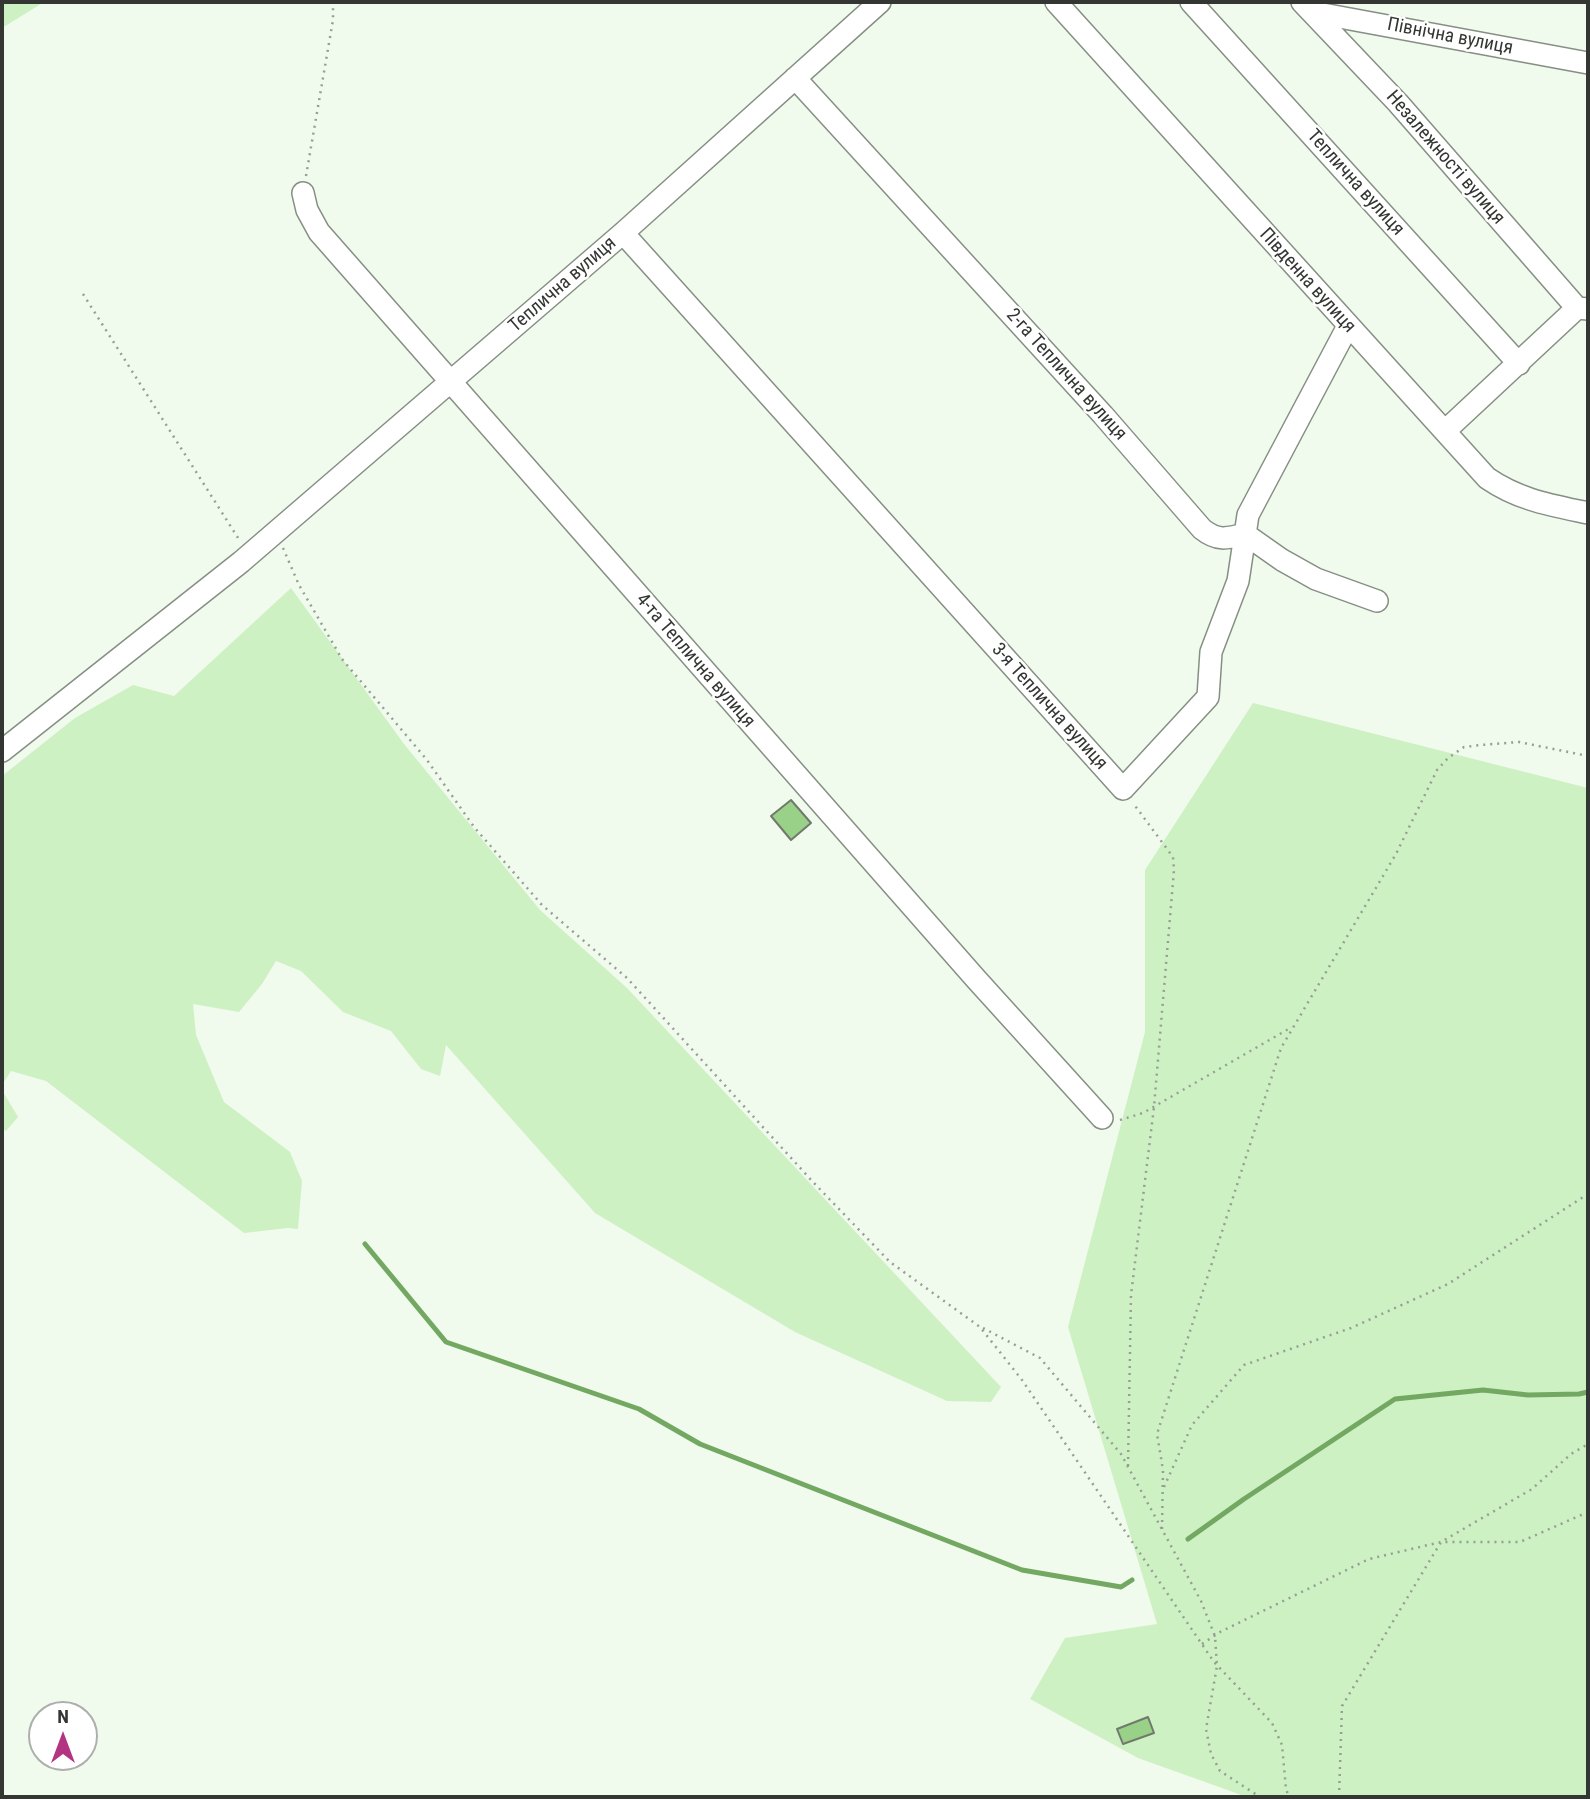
<!DOCTYPE html>
<meta charset="utf-8">
<style>
body{margin:0}
#map{position:relative;width:1590px;height:1799px;overflow:hidden;background:#f0faed;font-family:"Roboto Condensed",sans-serif}
canvas{display:block}
.frame{position:absolute;inset:0;border:4px solid #333632;pointer-events:none}
.north{position:absolute;left:28px;top:1701px;width:70px;height:70px;box-sizing:border-box;background:#fff;border:2px solid #adafad;border-radius:50%;rotate:0deg;font-size:19px;font-weight:700;line-height:28px;text-align:center;color:#333632}
.north::after{content:'';display:block;margin:auto;width:24px;height:32px;background:#b33481;clip-path:polygon(50% 0,100% 100%,50% 72%,0 100%)}
</style>
<div id="map">
<canvas width="1590" height="1799"></canvas>
<div class="frame"></div>
<div class="north">N</div>
</div>
<script>
const g = document.querySelector('canvas').getContext('2d');
g.lineJoin = 'round';
function fill(path, color) {
  g.fillStyle = color;
  g.fill(path, 'evenodd');
}
function stroke(path, color, width, dash) {
  g.strokeStyle = color;
  g.lineWidth = width;
  g.lineCap = dash ? 'butt' : 'round';
  g.setLineDash(dash || []);
  g.stroke(path);
}
function write(font, color, halo, rows, align = 'center') {
  g.font = font + ' "Roboto Condensed",sans-serif';
  g.lineWidth = 5;
  g.setLineDash([]);
  g.textBaseline = 'middle';
  g.strokeStyle = halo;
  g.fillStyle = color;
  for (const [text, x, y, turn = 0] of rows) {
    g.save();
    g.translate(x, y);
    g.rotate((+turn || 0) * Math.PI / 180);
    g.textAlign = isNaN(turn) ? turn : align;
    if (halo) g.strokeText(text, 0, 0);
    g.fillText(text, 0, 0);
    g.restore();
  }
}
const green = new Path2D(`
 M2 2H44L2 28Z
 M291 588 404 744 540 910 627 988 1001 1387 991 1402 947 1401 795 1332 595 1213 446 1045 440 1076 421 1069 391 1031 343 1012 301 971 276 961 262 984 239 1012 193 1004 196 1035 224 1102 290 1152 302 1181 298 1229 288 1228 244 1233 46 1081 11 1071 2 1085V776L75 718 133 685 174 696Z
 M1253 703 1588 788V1797H1247L1138 1758 1030 1699 1065 1638 1157 1624 1068 1327 1145 1032V870Z
 M2 1090 18 1117 6 1131 2 1128Z`);
const stream = new Path2D(`
 M365 1244 446 1342 639 1409 700 1444 1022 1570 1121 1587 1132 1580
 M1188 1539 1244 1499 1395 1399 1483 1390 1528 1395 1579 1394 1588 1392`);
const building = new Path2D(`
 M791 800 811 823 791 840 771 816Z
 M1148 1717 1154 1733 1123 1744 1117 1729Z`);
const path = new Path2D(`
 M306 176 333 20V2
 M83 294 240 541
 M283 548 299 585 342 659 427 760 474 827 542 905 627 978 813 1182 890 1262 980 1327 1022 1380 1214 1662 1272 1723 1282 1745 1286 1789 1289 1797
 M1120 1120 1143 1113 1292 1027
 M983 1328 1040 1358 1121 1454 1201 1601 1215 1636 1217 1666 1206 1729 1211 1754 1220 1771 1260 1797
 M1128 1466 1131 1295 1154 1107 1174 870 1173 857 1133 803
 M1164 1487 1192 1425 1244 1365 1351 1328 1448 1284 1588 1194
 M1162 1529 1163 1470 1157 1434 1281 1048 1396 854 1437 770 1448 758 1464 747 1481 745 1519 742 1588 756
 M1202 1644 1220 1632 1369 1559 1441 1542H1520L1588 1512
 M1339 1797 1342 1706 1441 1542 1532 1489 1571 1454 1588 1444`);
const minor = new Path2D(`
 M1056 2 1487 478C1519 500 1550 505 1588 513
 M1191 2 1519 364
 M1302 2 1398 103 1577 308 1588 309
 M1312 12 1588 63
 M795 78 1103 415 1202 529C1217 541 1226 539 1245 534L1282 560 1316 579 1377 601
 M303 193 307 210 319 232 976 979 1102 1118
 M623 233 1123 789 1208 697 1211 652 1238 581 1248 515 1348 326
 M1445 431 1577 308
 M2 751 241 562 623 233 880 2`);
const streetNames = [
 ["Північна вулиця",1450,37,11],
 ["Незалежності вулиця",1445,158,49],
 ["Теплична вулиця",1355,183,48],
 ["Південна вулиця",1307,281,48],
 ["Теплична вулиця",563,285,-41],
 ["2-га Теплична вулиця",1066,375,48],
 ["4-та Теплична вулиця",695,661,49],
 ["3-я Теплична вулиця",1049,707,48]
];
fill(green, '#cef1c3');
stroke(stream, '#73a862', 5);
fill(building, '#9ad189');
stroke(building, '#71796e', 2);
stroke(minor, '#868f83', 24);
stroke(path, '#979e95', 2.5, [2, 5]);
stroke(minor, '#fff', 21);
write('19px', '#333632', '#fff', streetNames);
</script>
